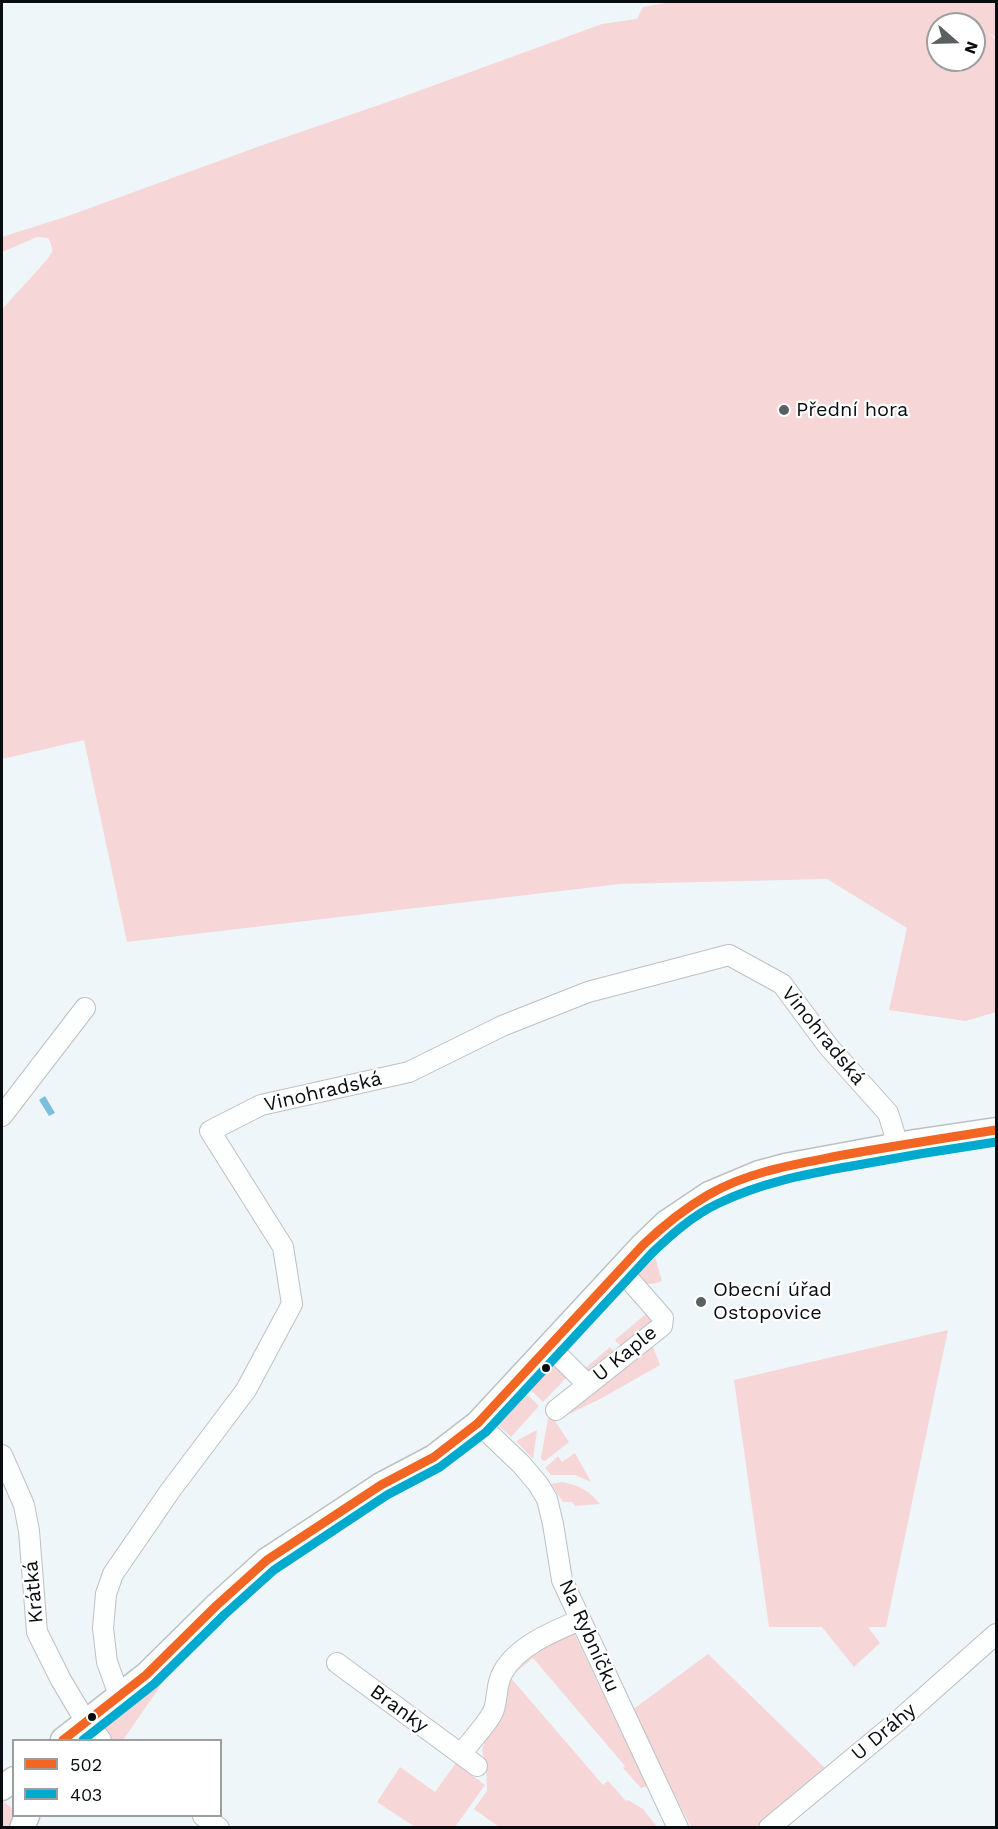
<!DOCTYPE html>
<meta charset="utf-8">
<style>
body{margin:0}
#map{position:relative;width:998px;height:1829px;overflow:hidden;background:#eff6f9;font-family:"Work Sans",sans-serif}
canvas{display:block}
.frame{position:absolute;inset:0;border:3px solid #090d0f;pointer-events:none}
.legend{position:absolute;left:12px;top:1739px;width:210px;height:78px;box-sizing:border-box;background:#fff;border:2px solid #9d9e9f;margin:0;padding:8px 10px;list-style:none;font-size:18px;color:#090d0f}
.legend li{display:flex;align-items:center;gap:12px;height:30px}
.legend b{width:30px;border:2px solid #9d9e9f}
.north{position:absolute;left:926px;top:12px;width:60px;height:60px;box-sizing:border-box;background:#fff;border:2px solid #9d9e9f;border-radius:50%;rotate:110deg;font-size:16px;font-weight:700;line-height:24px;text-align:center;color:#090d0f}
.north::after{content:'';display:block;margin:auto;width:21px;height:27px;background:#5a5f61;clip-path:polygon(50% 0,100% 100%,50% 72%,0 100%)}
</style>
<div id="map">
<canvas width="998" height="1829"></canvas>
<div class="frame"></div>
<ul class="legend">
<li><b style="height:8px;background:#f26522"></b>502</li>
<li><b style="height:8px;background:#00a9ce"></b>403</li>
</ul>
<div class="north">N</div>
</div>
<script>
const g = document.querySelector('canvas').getContext('2d');
g.lineJoin = 'round';
function fill(path, color) {
  g.fillStyle = color;
  g.fill(path, 'evenodd');
}
function stroke(path, color, width, dash) {
  g.strokeStyle = color;
  g.lineWidth = width;
  g.lineCap = dash ? 'butt' : 'round';
  g.setLineDash(dash || []);
  g.stroke(path);
}
function write(font, color, halo, rows, align = 'center') {
  g.font = font + ' "Work Sans",sans-serif';
  g.lineWidth = 4.5;
  g.setLineDash([]);
  g.textBaseline = 'middle';
  g.strokeStyle = halo;
  g.fillStyle = color;
  for (const [text, x, y, turn = 0] of rows) {
    g.save();
    g.translate(x, y);
    g.rotate((+turn || 0) * Math.PI / 180);
    g.textAlign = isNaN(turn) ? turn : align;
    if (halo) g.strokeText(text, 0, 0);
    g.fillText(text, 0, 0);
    g.restore();
  }
}
const green = new Path2D(`
 M672 2H996V38L989 33 996 40V1012L966 1021 889 1010 907 928 827 879 620 884 127 942 84 740 2 759V310C10 299 49 260 52 252 53 247 50 242 48 238L37 237 2 252V237L68 216 260 146 402 97 602 24 637 19 643 7ZM938 24H974V60H938Z
 M651 1255 655 1257 662 1281C649 1286 644 1285 633 1275Z
 M647 1313 659 1329 627 1353 615 1340Z
 M948 1330 886 1627H868L880 1643 854 1667 822 1627H769L734 1380Z
 M651 1342 660 1365 602 1398 555 1421 569 1442 545 1461 542 1460 541 1457 548 1419Z
 M610 1347 620 1359 591 1380 582 1371Z
 M556 1359 571 1373 543 1402 528 1387Z
 M522 1390 539 1406 511 1437 499 1426C498 1411 513 1400 522 1390Z
 M537 1430 533 1459 516 1441Z
 M575 1453 591 1482 575 1475H551L545 1468 558 1456 562 1462Z
 M562 1482C579 1485 589 1491 600 1504L575 1506 572 1502H563L551 1484Z
 M573 1631 647 1786 641 1788 623 1768 625 1766 533 1658 510 1677 603 1785 608 1781 626 1801 628 1800 643 1809 657 1827H617L619 1825 616 1828 499 1827 474 1809 487 1791 486 1765 482 1750 503 1684 531 1650Z
 M708 1654 825 1768 791 1800 756 1827H691L630 1709 635 1708Z
 M175 1665 123 1740H112L96 1724Z
 M456 1763 485 1785 455 1827H415L377 1802 400 1767 435 1792Z
 M2 1800 13 1809V1815L8 1827H2Z`);
const water = new Path2D(`
 M45 1096 55 1113 49 1116 39 1100Z`);
const minor = new Path2D(`
 M2 1116 85 1008
 M555 1352 588 1385
 M556 1410 662 1326 663 1318 620 1269
 M478 1423 521 1464 538 1484 547 1499 553 1524 562 1580 678 1828
 M2 1455 24 1505 29 1531 37 1632 61 1680 86 1722 101 1740
 M337 1663 477 1766
 M119 1695 107 1662 103 1628 106 1594 113 1574 170 1491 246 1390 292 1304 283 1247 210 1131 261 1105 409 1072 502 1026 588 992 729 955 782 984 828 1046 888 1113 894 1132 895 1145
 M461 1754C469 1743 491 1720 494 1709 498 1697 496 1683 503 1672 517 1646 554 1631 580 1620
 M203 1816 219 1828
 M769 1828 898 1721 996 1634`);
const tertiary = new Path2D(`
 M63 1740 146 1675 216 1606 267 1560 381 1485 434 1457 478 1423 643 1245 666 1223 709 1194 759 1173 785 1166 915 1142 996 1130
 M2 1788 14 1779
 M22 1828 27 1816`);
const bus1 = new Path2D(`
 M63 1740 146 1675 216 1606 267 1560 381 1485 434 1457 478 1423 643 1245C663 1226 684 1209 708 1195 749 1171 797 1164 843 1155 894 1146 945 1138 996 1130`);
const bus2 = new Path2D(`
 M83 1740 154 1684 224 1615 274 1570 387 1495 440 1467 486 1432 652 1253C671 1235 692 1216 717 1204 760 1183 805 1174 852 1166 900 1157 948 1149 996 1142`);
const markers = [
 [784,410,6,"#5a5f61"],
 [701,1302,6,"#5a5f61"],
 [546,1368,5,"#090d0f"],
 [92,1717,5,"#090d0f"]
];
const poiNames = [
 ["Přední hora",796,410],
 ["Obecní úřad",713,1290],
 ["Ostopovice",713,1313]
];
const streetNames = [
 ["Vinohradská",823,1036,51],
 ["Vinohradská",323,1092,-13],
 ["U Kaple",625,1354,-39],
 ["Krátká",34,1592,-95],
 ["Na Rybníčku",589,1636,66],
 ["Branky",399,1709,36],
 ["U Dráhy",884,1732,-40]
];
fill(green, '#f6d6d6');
fill(water, '#7cbfdc');
stroke(minor, '#bbc1c3', 22);
stroke(tertiary, '#bbc1c3', 27);
stroke(minor, '#fdfefe', 20);
stroke(tertiary, '#fdfefe', 24);
stroke(bus1, '#f26522', 9);
stroke(bus2, '#00a9ce', 9);
for (const [x, y, r, color] of markers) {
  const dot = new Path2D();
  dot.arc(x, y, r, 0, 2 * Math.PI);
  g.fillStyle = color;
  g.fill(dot);
  stroke(dot, '#fff', 2);
}
write('20px', '#090d0f', '#fff', poiNames, 'left');
write('20px', '#090d0f', '#fff', streetNames);
</script>
